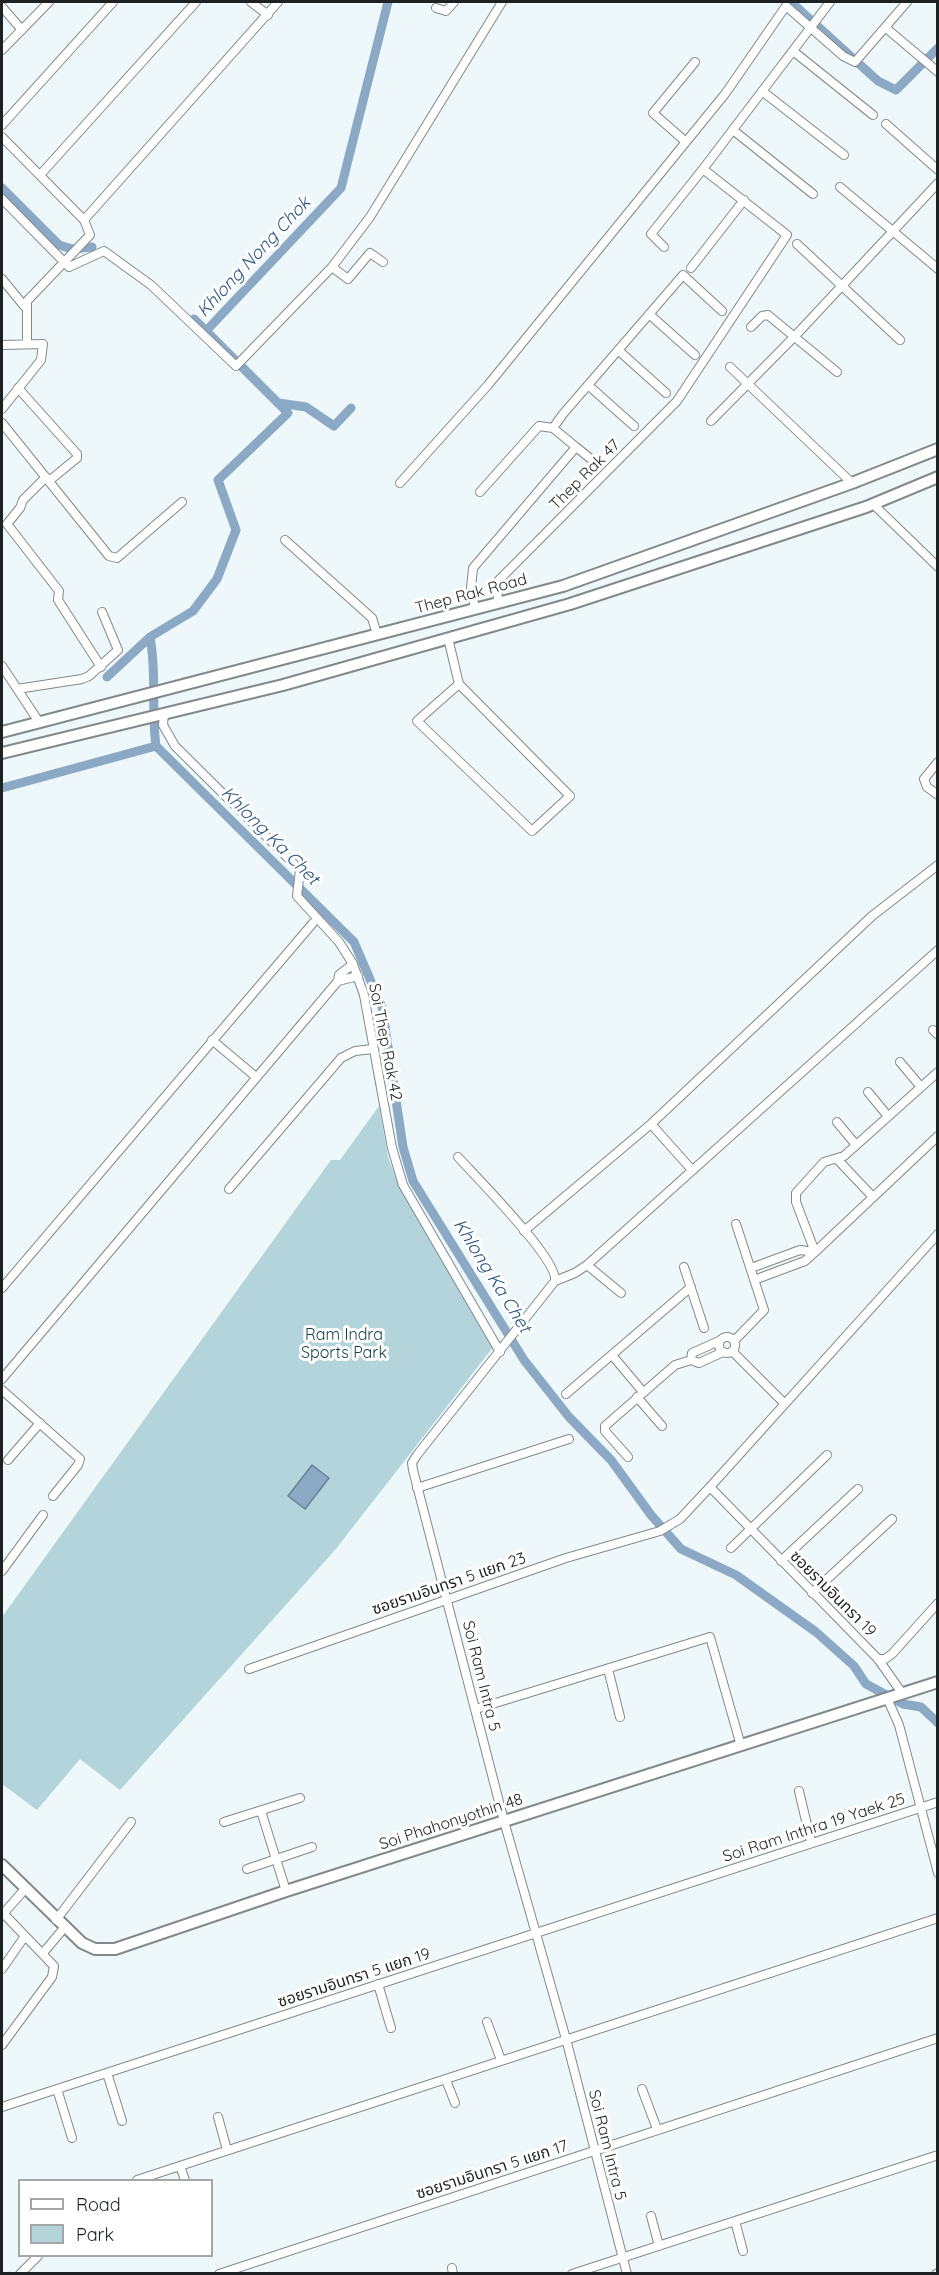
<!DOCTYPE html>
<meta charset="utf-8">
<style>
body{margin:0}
#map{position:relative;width:939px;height:2275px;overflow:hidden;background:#eef7f9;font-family:Quicksand,sans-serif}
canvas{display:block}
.frame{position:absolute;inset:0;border:3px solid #1e2122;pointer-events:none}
.legend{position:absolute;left:18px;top:2179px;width:195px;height:78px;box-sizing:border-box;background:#fff;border:2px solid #a5a6a7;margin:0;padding:8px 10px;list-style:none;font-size:18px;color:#1e2122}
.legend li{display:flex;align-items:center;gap:12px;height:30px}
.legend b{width:30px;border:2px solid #a5a6a7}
</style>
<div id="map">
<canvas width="939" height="2275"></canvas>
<div class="frame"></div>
<ul class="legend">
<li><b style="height:8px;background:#fff"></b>Road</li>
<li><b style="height:16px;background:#b2d4da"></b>Park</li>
</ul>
</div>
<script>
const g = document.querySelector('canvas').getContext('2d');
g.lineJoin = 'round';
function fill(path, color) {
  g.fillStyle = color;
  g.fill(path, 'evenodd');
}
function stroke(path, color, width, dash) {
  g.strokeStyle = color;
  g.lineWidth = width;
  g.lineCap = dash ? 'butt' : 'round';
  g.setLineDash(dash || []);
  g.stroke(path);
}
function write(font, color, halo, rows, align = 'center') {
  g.font = font + ' Quicksand,"Noto Sans Thai",sans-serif';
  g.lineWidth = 6;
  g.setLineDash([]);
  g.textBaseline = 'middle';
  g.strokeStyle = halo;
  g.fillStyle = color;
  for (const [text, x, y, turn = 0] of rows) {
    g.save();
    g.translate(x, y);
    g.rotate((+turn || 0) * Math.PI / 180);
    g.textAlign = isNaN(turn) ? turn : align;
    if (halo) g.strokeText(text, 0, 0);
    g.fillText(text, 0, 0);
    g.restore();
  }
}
const green = new Path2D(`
 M379 1106 388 1157 399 1186 494 1346 335 1550 120 1790 80 1759 37 1810 2 1784V1617L331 1160H340Z`);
const water = new Path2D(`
 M312 1465 329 1478 305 1509 288 1496Z`);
const canal = new Path2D(`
 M791 2 878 81 896 90 938 48
 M2 188 59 245 72 249 92 247
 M194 319 206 331
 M279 403 306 407 334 426 351 408
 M107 677 150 637 193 611 217 579 236 530 218 480 288 413 206 331 341 188 388 2
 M156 746 354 942 382 1007 403 1147 413 1181 524 1360 569 1417 611 1460 651 1515 681 1549 736 1575 816 1632 854 1666 866 1684 903 1704 921 1707 938 1723
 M2 788 156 746C151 710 157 673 150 637`);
const street = new Path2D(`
 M251 2 268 15
 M2 7 22 30
 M436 8 446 11 454 2
 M886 28 938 72
 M2 50 49 2
 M793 51 873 115
 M762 91 844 155
 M886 124 938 170
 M2 125 113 2
 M733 130 813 194
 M2 137 84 220 90 235 27 301V344
 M686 142 653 113 695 62
 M40 175 196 2
 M840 187 938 269
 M2 199 69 267 104 251 151 285 236 366 332 267 370 217 502 2
 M84 220 278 2
 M797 244 900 340
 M664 247 651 234 703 169
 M332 267 348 279 370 253 383 262
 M691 268 744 200
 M2 279 25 307
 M649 314 695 355
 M751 327 762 316 768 315 837 372
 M2 345 43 344 41 360 2 409
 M618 350 666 393
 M730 367 852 483
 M588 385 634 426
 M18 388 77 454V458L49 481
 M711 421 795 336 938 183
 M2 423 109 556 117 558 182 502
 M576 447 596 463
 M46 477 23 500 20 508 7 524 59 591 58 600 101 667
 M400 483 488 385 725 94 786 6 843 56 855 62 907 2
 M480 492 539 426 553 428
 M873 504 938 567
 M285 540 372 618 377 634
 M498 603 497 582 677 401 787 235 703 169 830 2
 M475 608 471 588 473 568 576 447 553 428 563 414 683 275 722 311
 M448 638 459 684 570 796 532 831 417 721 459 684
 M2 666 39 722
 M17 689 82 679 89 676 118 650 102 612
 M164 714 163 725 175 746 300 870 297 896 339 942 353 964 364 995 392 1148 403 1185 500 1352
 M938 762 924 779 927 787 938 795
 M338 981 358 976
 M933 1030 938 1035
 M212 1040 256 1077
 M900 1062 921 1087
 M938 1072 844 1156 824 1162 796 1193V1202L815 1252 938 1136
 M868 1092 887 1115
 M837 1122 856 1145
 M651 1124 692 1170
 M458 1157C476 1177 559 1260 555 1281L417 1455 412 1463 413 1470 504 1821 566 2039 627 2274
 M837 1159 872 1196
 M229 1189 341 1058 355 1051 373 1049
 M524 1231 651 1124 872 916 938 865
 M587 1265 621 1293
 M684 1267 704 1328
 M751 1268 800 1250 815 1252
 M754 1280 805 1261 815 1252
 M555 1281 575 1273 587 1265 938 950
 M2 1288 313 923
 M719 1345a8 8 0 1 1 16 0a8 8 0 1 1-16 0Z
 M734 1341 764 1310 736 1224
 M732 1351 785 1404
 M612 1355 643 1392
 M691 1360 692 1353 719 1341
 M2 1379 338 981 339 975 353 964
 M2 1390 80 1459 78 1465 53 1496
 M566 1394 691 1287
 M637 1397 662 1426
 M628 1457 605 1431V1426L675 1365 691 1360 699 1363 723 1352
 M8 1460 40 1423
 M710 1487 878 1659 902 1693
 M417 1488 569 1439
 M731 1548 827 1455
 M781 1561 858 1489
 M2 1571 43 1515
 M812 1593 892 1519
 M878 1659H885L892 1654 938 1603
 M249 1669 566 1558 660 1531 680 1519 710 1487 938 1234
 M608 1669 620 1717
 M887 1698 899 1725 938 1873
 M476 1709 710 1637 741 1746
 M799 1791 811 1842
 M261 1811 286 1891
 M224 1822 300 1798
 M247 1869 312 1847
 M2 1912 54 1966 52 1977 2 2045
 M3 1914 25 1889
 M56 1920 131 1822
 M43 1953 64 1928
 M2 1969 25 1936
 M378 1984 391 2028
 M487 2022 501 2060
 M107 2073 122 2121
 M446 2080 455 2103
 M57 2089 72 2138
 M642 2089 657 2129
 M2 2107 938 1802
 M218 2117 227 2150
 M180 2166 185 2180
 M137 2180 938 1918
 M651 2216 659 2246
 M735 2221 743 2251
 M452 2268 453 2274
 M20 2274 38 2256
 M219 2274 938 2038
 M572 2274 938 2155
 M936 2274 938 2273`);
const secondary = new Path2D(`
 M2 732 563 586 852 483 938 449
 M2 753 283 685 570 604 866 507 938 477
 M2 1865 82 1943 95 1949H115L286 1891 938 1682`);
const streetNames = [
 ["Thep Rak 47",585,475,-45],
 ["Thep Rak Road",471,594,-15],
 ["Soi Thep Rak 42",385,1042,79],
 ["ซอยรามอินทรา 5 แยก 23",449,1584,-19],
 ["ซอยรามอินทรา 19",833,1594,45],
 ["Soi Ram Intra 5",481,1676,76],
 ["Soi Phahonyothin 48",451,1822,-18],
 ["Soi Ram Inthra 19 Yaek 25",814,1828,-18],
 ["ซอยรามอินทรา 5 แยก 19",354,1978,-18],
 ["Soi Ram Intra 5",607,2145,76],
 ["ซอยรามอินทรา 5 แยก 17",492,2170,-18]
];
const parkNames = [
 ["Ram Indra",344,1335],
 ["Sports Park",344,1353]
];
const waterNames = [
 ["Khlong Nong Chok",254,257,-47],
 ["Khlong Ka Chet",270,836,45],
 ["Khlong Ka Chet",492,1276,58]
];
fill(green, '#b2d4da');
fill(water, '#8ba8c5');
stroke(water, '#6a8094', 1.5);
stroke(canal, '#8ba8c5', 9);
stroke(street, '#81898b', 10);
stroke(secondary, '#81898b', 14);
stroke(street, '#fff', 8);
stroke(secondary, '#fff', 10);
write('16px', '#1e2122', '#fff', streetNames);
write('16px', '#103f46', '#fff', parkNames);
write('italic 18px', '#2b5680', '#fff', waterNames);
</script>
